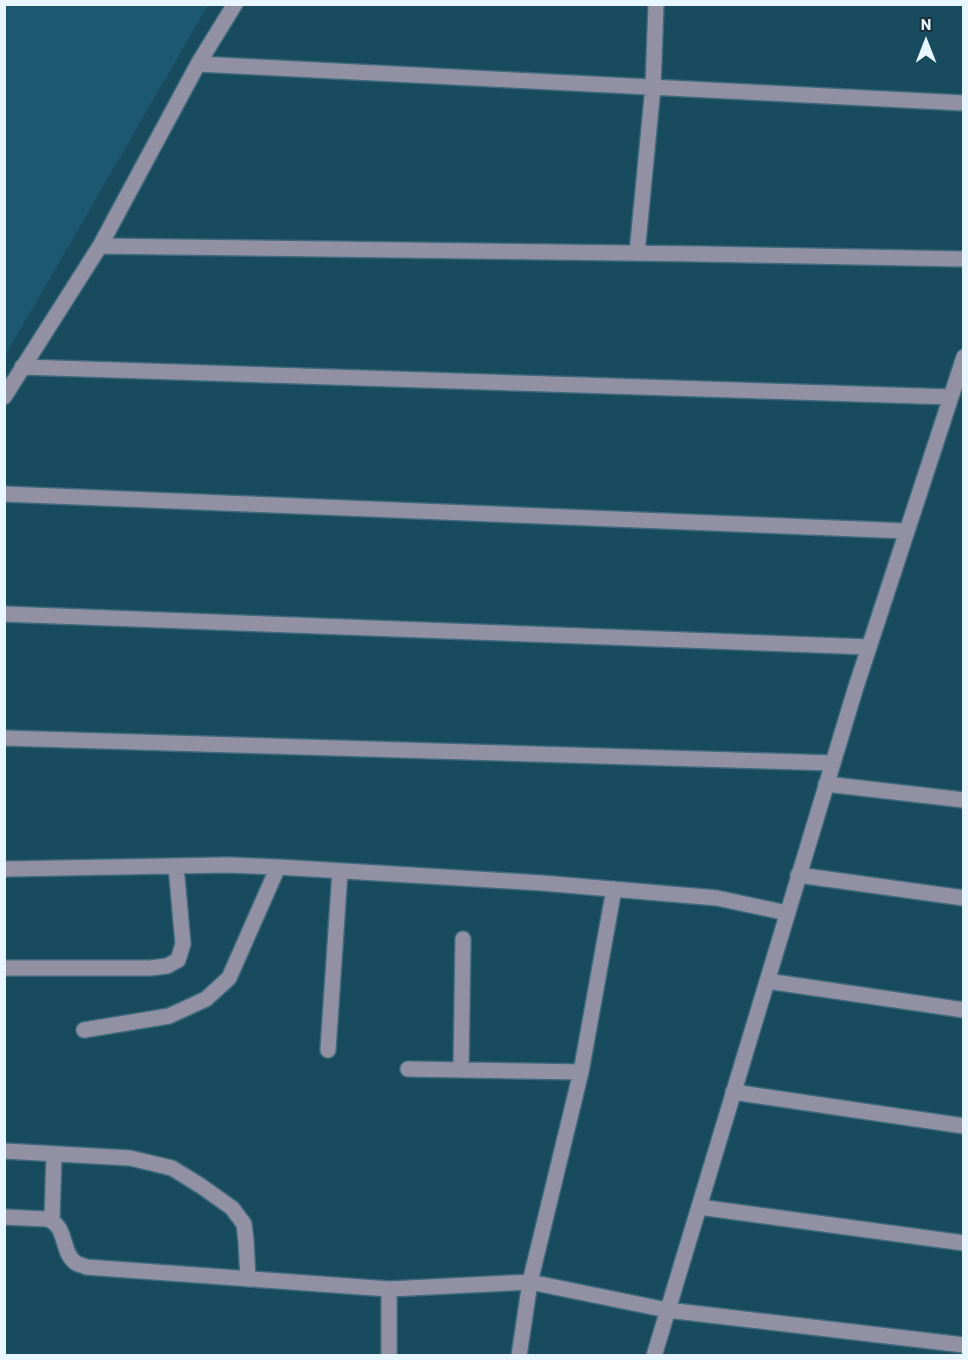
<!DOCTYPE html>
<style>
body{margin:0}
#map{position:relative;width:968px;height:1360px;overflow:hidden;background:#194b5f;font-family:Barlow,sans-serif}
canvas{display:block}
.frame{position:absolute;inset:0;border:6px solid #e8f7ff;pointer-events:none}
.north{position:absolute;left:896px;top:12px;width:60px;height:60px;-webkit-text-stroke:4px #1a2e38;paint-order:stroke;rotate:0deg;font-size:16px;font-weight:700;line-height:24px;text-align:center;color:#e8f7ff}
.north::after{content:'';display:block;margin:auto;width:21px;height:27px;background:#e8f7ff;clip-path:polygon(50% 0,100% 100%,50% 72%,0 100%)}
</style>
<div id="map">
<canvas width="968" height="1360"></canvas>
<div class="frame"></div>
<div class="north">N</div>
</div>
<script>
const g = document.querySelector('canvas').getContext('2d');
g.lineJoin = 'round';
function fill(path, color) {
  g.fillStyle = color;
  g.fill(path, 'evenodd');
}
function stroke(path, color, width, dash) {
  g.strokeStyle = color;
  g.lineWidth = width;
  g.lineCap = dash ? 'butt' : 'round';
  g.setLineDash(dash || []);
  g.stroke(path);
}
const built = new Path2D(`
 M5 4 208 5 5 356 4 5Z`);
const minor = new Path2D(`
 M198 64 964 103
 M100 246 702 254 964 259
 M637 253 653 87 656 4
 M22 367 951 397
 M4 397 100 246 198 64 235 4
 M4 494 907 531
 M4 614 869 647
 M4 738 833 763
 M826 784 964 800
 M4 869 228 865 278 867 542 883 717 898 787 913
 M798 875 964 898
 M4 968H150L167 966 178 960 183 944 176 866
 M767 981 964 1010
 M84 1030 169 1016 206 999 229 978 278 867
 M328 1050 340 871
 M408 1069 581 1072
 M461 1070 463 939
 M733 1092 964 1126
 M4 1151 130 1158 172 1168 201 1186 232 1208 244 1224 246 1241 248 1279
 M699 1207 964 1243
 M4 1217 46 1219C68 1224 60 1252 76 1263 79 1265 83 1265 86 1267L389 1289
 M52 1220 54 1154
 M389 1356V1289L530 1282 667 1310 964 1345
 M519 1356 530 1282 581 1072 614 889
 M654 1356 855 690 964 357`);
fill(built, '#1c5970');
stroke(minor, '#3e6a7c', 18);
stroke(minor, '#9291a4', 15);
</script>
